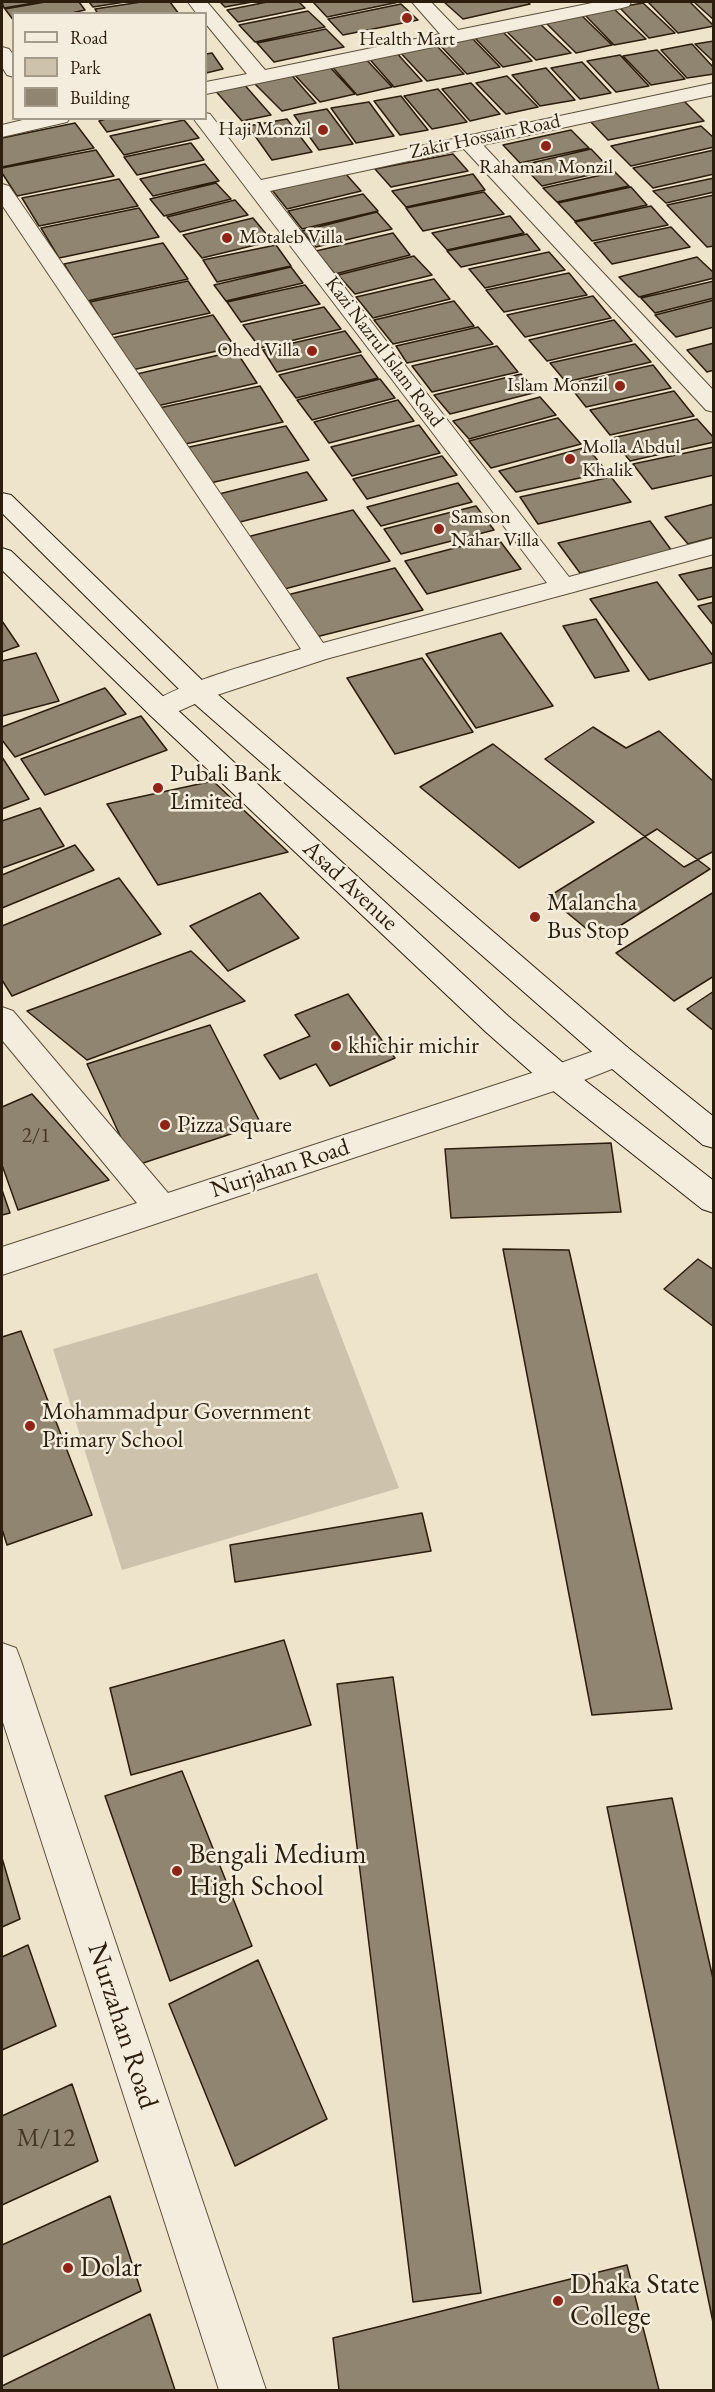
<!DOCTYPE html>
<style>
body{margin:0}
#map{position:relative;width:715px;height:2392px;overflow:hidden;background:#eee4cb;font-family:"EB Garamond",serif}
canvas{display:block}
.frame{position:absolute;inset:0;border:3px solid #2b1e0d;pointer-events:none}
.legend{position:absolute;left:12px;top:12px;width:195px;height:108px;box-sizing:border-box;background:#f4eddd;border:2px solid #a49a8a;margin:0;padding:8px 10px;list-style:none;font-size:18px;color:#2b1e0d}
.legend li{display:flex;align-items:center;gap:12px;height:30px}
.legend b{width:30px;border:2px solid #a49a8a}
</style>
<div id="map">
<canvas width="715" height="2392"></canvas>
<div class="frame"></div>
<ul class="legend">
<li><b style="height:8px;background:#f4eddd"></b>Road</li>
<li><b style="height:16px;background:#cdc2ab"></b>Park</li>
<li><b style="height:16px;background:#908570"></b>Building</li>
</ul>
</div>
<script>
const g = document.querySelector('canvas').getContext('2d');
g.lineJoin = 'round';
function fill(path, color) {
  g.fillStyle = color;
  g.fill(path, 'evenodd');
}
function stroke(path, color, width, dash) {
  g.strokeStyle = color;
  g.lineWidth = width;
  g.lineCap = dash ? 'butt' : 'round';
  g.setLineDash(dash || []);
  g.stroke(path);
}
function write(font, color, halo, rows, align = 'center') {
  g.font = font + ' "EB Garamond",serif';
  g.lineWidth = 5;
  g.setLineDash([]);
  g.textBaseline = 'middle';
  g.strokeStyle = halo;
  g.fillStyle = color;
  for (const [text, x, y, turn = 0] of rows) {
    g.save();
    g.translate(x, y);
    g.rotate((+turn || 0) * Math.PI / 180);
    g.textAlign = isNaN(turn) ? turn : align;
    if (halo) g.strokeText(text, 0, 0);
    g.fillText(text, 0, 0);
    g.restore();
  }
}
const green = new Path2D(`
 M317 1273 399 1488 122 1570 53 1349Z`);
const building = new Path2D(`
 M2 2H40L4 8Z
 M45 2H79L85 10 67 14H14V21L5 9Z
 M89 2H125L93 7Z
 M141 2H170L179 14H98L95 9Z
 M220 2H252L225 7Z
 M267 2H299L305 8 238 22 227 10Z
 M313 2H399L327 17Z
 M444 2H527L530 4 463 19Z
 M648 2H690L714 26 678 33Z
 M694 2H714V20Z
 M643 3 675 33 649 38 619 7Z
 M401 4 418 20 343 35 328 19Z
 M613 8 646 39 614 45 583 13Z
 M308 11 325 27 255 42 239 25Z
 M579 13 612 45 576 53 543 20Z
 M538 22 571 53 536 60 504 29Z
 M326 29 344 47 274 62 257 43Z
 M500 29 532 61 503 67 472 35Z
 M469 35 500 67 467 74 437 42Z
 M714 41V62L695 44Z
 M433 42 464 74 427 81 397 49Z
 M692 44 714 68V74L687 78 661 50Z
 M394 50 422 81 394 87 366 55Z
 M657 50 685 79 651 85 623 56Z
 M212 53 223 69 206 73V54Z
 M620 55 649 86 616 92 587 61Z
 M363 56 392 87 357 95 328 62Z
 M582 62 611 93 580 99 551 68Z
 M326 63 355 94 320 102 291 71Z
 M546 68 575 100 540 106 512 75Z
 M288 71 316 103 282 111 251 80Z
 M507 76 538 107 506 114 476 83Z
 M242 82 271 115 242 121 213 88Z
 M471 83 500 114 470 121 442 89Z
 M438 89 467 122 432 129 404 96Z
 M401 96 428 130 400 135 374 101Z
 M684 101 704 121 608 140 589 120Z
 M369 102 394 136 356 143 331 108Z
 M327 109 353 144 319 150 294 115Z
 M110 118H169L107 132 99 121Z
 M287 119 312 152 272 160 248 126Z
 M184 120 199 138 124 155 110 136Z
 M75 123 94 148 2 167V138Z
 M701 126 714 138V147L631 166 611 146Z
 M571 130 589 148 520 163 503 145Z
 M191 143 204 160 137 175 124 157Z
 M591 149 611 170 542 186 522 165Z
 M96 150 114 176 17 196 2 173V168Z
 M714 150V174L653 188 633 168Z
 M453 154 468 171 391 187 375 169Z
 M205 164 219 181 153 196 140 179Z
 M615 172 629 186 557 202 543 188Z
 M345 173 361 191 287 209 272 190Z
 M473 174 485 190 406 207 392 191Z
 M714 178V192L666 203 653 191Z
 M119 179 138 206 39 226 22 198Z
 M216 183 231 199 164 216 150 199Z
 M631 187 647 205 575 221 558 203Z
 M484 192 504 214 423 231 406 208Z
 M363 194 378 211 302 229 288 211Z
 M714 195V246L707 247 667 205Z
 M235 200 248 215 180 232 167 217Z
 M651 206 668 225 592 241 575 222Z
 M139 208 159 237 59 258 41 228Z
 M377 212 392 229 316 247 302 231Z
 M510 216 524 233 447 250 432 233Z
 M253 218 272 241 202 258 183 235Z
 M671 227 690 247 612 264 594 243Z
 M393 233 410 255 335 274 316 251Z
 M527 234 540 250 461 267 447 251Z
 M163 243 188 279 87 301 64 264Z
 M276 245 291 266 217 282 203 260Z
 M549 252 565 270 485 288 469 269Z
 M414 256 432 275 355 294 338 275Z
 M697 257 714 273V278L639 297 619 277Z
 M291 267 303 283 226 301 214 285Z
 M569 273 587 295 504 312 486 290Z
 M434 279 450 299 373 318 356 297Z
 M188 281 210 313 110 335 90 302Z
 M714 281V298L655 313 641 298Z
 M305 285 320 304 241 322 227 302Z
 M593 296 611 318 525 337 507 315Z
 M714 300V327L676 337 655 315Z
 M454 301 474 326 393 344 374 320Z
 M324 307 341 329 260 348 243 325Z
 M213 315 235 347 132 370 112 338Z
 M614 320 632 341 547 361 529 340Z
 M478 327 493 344 407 363 396 346Z
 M345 331 361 352 277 372 263 350Z
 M714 343V370L707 372 687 350Z
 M635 344 651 362 566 382 550 363Z
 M497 346 518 372 432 392 412 366Z
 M236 351 257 383 157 406 137 374Z
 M361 355 378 378 296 398 279 375Z
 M653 365 671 388 586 407 568 384Z
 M521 374 537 392 450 414 434 395Z
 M380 379 395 398 312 420 297 400Z
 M260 386 283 422 181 445 159 408Z
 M674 391 694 416 610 435 590 410Z
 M540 397 556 415 469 439 453 421Z
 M398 400 414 421 329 443 314 422Z
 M558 418 581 444 491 468 469 441Z
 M697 419 714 438V442L630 461 612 438Z
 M419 425 440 453 352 476 331 447Z
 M286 426 309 460 206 484 185 448Z
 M587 447 607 472 516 492 499 471Z
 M714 447V475L652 489 633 464Z
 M442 456 457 475 367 499 353 479Z
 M307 472 327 500 220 527 203 498Z
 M611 477 631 502 538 524 520 497Z
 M458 483 472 502 381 526 367 507Z
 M714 504V537L688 544 665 517Z
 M476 506 494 530 401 554 384 529Z
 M353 510 390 561 277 591 243 538Z
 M650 521 672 551 580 573 558 543Z
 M497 537 521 569 427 594 405 561Z
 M714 567V596L698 600 679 575Z
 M395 568 423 610 304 640 279 597Z
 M657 582 714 657V662L649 680 590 599Z
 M714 602V626L698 606Z
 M596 619 629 671 595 678 563 626Z
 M2 621 19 646 2 652Z
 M501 633 553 706 476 728 426 654Z
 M36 653 59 701 2 716V661Z
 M422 658 473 732 395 754 347 678Z
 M105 688 126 714 15 757 2 740V727Z
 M141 716 167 750 45 795 21 759Z
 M593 727 626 748 659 731 714 782V851L684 867 545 759Z
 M493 744 594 822 519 868 420 787Z
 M2 757 29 799 2 809Z
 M213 781 288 852 158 885 107 804Z
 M40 808 64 846 2 868V821Z
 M657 829 710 869 599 939 548 897Z
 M75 845 94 870 2 908V875Z
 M119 878 161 934 12 996 2 980V926Z
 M714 892V976L674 1001 616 953Z
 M260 893 299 938 228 971 190 926Z
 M191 951 245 1001 87 1060 27 1011Z
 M714 991V1031L687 1009Z
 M348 994 395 1058 330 1086 316 1064 280 1079 264 1055 310 1036 295 1015Z
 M210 1025 261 1124 134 1166 87 1064Z
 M32 1094 109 1180 18 1210 2 1165V1107Z
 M611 1143 621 1212 451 1218 445 1149Z
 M2 1190 10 1213 2 1215Z
 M503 1249 569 1250 672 1709 592 1715Z
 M698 1259 714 1270V1327L664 1289Z
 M21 1331 92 1515 7 1545 2 1529V1337Z
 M422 1513 431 1551 235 1582 230 1545Z
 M284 1640 311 1725 131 1775 110 1688Z
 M393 1677 481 2293 413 2302 337 1684Z
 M182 1771 252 1946 170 1981 105 1796Z
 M672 1798 714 1983V2327L607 1807Z
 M2 1858 20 1919 2 1927Z
 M28 1945 56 2026 2 2050V1957Z
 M258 1960 327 2119 235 2166 169 2004Z
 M72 2084 98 2161 2 2205V2116Z
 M110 2196 141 2291 2 2357V2245Z
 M627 2265 659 2390H339L333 2338Z
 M150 2314 175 2390H2V2386Z`);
const street = new Path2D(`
 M188 2H207L265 70 440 34 412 2H431L458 30 597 2H631L629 6 622 8 206 94V82L247 74 206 24V14H197Z
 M2 47 9 49 14 56V77L7 75 2 67Z
 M714 83V95L483 145 714 391V412L706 410 464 149 270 191 569 577 714 538V554L326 659 208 698 170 715 160 718 150 715 146 709C159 688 272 658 301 649L2 205V184L9 186 323 643 547 583 193 118H206V113L210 114 261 180 458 138 467 134 471 135Z
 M31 118H70L67 122 2 137V125Z
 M2 1007 13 1011 168 1193 547 1068 616 1043 627 1047 632 1055 627 1063 569 1086 2 1275V1247L137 1203 2 1040Z
 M2 1643 16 1648 21 1661 266 2390H219L2 1719Z`);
const secondary = new Path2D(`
 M2 493 11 495 208 686 627 1047 714 1117V1148L703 1145 605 1063 188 698 2 513Z
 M2 548 11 551 170 703 508 1016 569 1068 714 1181V1213L702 1209 547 1086 486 1032 150 715 2 570Z`);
const markers = [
 [407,18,6,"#8f2418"],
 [323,130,6,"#8f2418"],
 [546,146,6,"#8f2418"],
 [227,238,6,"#8f2418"],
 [312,351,6,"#8f2418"],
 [620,386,6,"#8f2418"],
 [570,459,6,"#8f2418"],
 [439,529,6,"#8f2418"],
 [158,788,6,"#8f2418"],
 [535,917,6,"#8f2418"],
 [336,1046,6,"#8f2418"],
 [165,1125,6,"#8f2418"],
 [30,1426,6,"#8f2418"],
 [177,1871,6,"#8f2418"],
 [68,2268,6,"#8f2418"],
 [558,2301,6,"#8f2418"]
];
const farPoinames = [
 ["Health Mart",407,40,"center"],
 ["Haji Monzil",311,130],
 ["Rahaman Monzil",546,168,"center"],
 ["Motaleb Villa",239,238,"left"],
 ["Ohed Villa",300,351],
 ["Islam Monzil",608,386],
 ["Molla Abdul",582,448,"left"],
 ["Khalik",582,471,"left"],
 ["Samson",451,518,"left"],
 ["Nahar Villa",451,541,"left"]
];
const farStreetnames = [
 ["Zakir Hossain Road",485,137,-12],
 ["Kazi Nazrul Islam Road",384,352,53]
];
const numberNames = [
 ["2/1",36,1136]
];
const poiNames = [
 ["Pubali Bank",170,774],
 ["Limited",170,802],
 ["Malancha",547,903],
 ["Bus Stop",547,931],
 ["khichir michir",348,1046],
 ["Pizza Square",177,1125],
 ["Mohammadpur Government",42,1412],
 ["Primary School",42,1440]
];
const streetNames = [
 ["Asad Avenue",350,886,43],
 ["Nurjahan Road",280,1169,-18]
];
const nearNumbernames = [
 ["M/12",46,2139]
];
const nearPoinames = [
 ["Bengali Medium",189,1855],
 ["High School",189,1887],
 ["Dolar",80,2268],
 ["Dhaka State",570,2285],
 ["College",570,2317]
];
const nearStreetnames = [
 ["Nurzahan Road",122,2026,72]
];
fill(green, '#cdc2ab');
fill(building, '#908570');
stroke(building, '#2b1e0d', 1.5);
stroke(street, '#5c503c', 2);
stroke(secondary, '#2b1e0d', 2);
fill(street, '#f4eddd');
fill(secondary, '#f4eddd');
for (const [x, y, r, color] of markers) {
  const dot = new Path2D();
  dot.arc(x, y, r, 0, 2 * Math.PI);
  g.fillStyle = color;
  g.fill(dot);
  stroke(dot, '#f4eddd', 2);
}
write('20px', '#2b1e0d', '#f4eddd', farPoinames, 'right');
write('20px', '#2b1e0d', '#f4eddd', farStreetnames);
write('21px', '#443826', null, numberNames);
write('24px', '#2b1e0d', '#f4eddd', poiNames, 'left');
write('24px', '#2b1e0d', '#f4eddd', streetNames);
write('26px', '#443826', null, nearNumbernames);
write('28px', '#2b1e0d', '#f4eddd', nearPoinames, 'left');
write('28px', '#2b1e0d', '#f4eddd', nearStreetnames);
</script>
